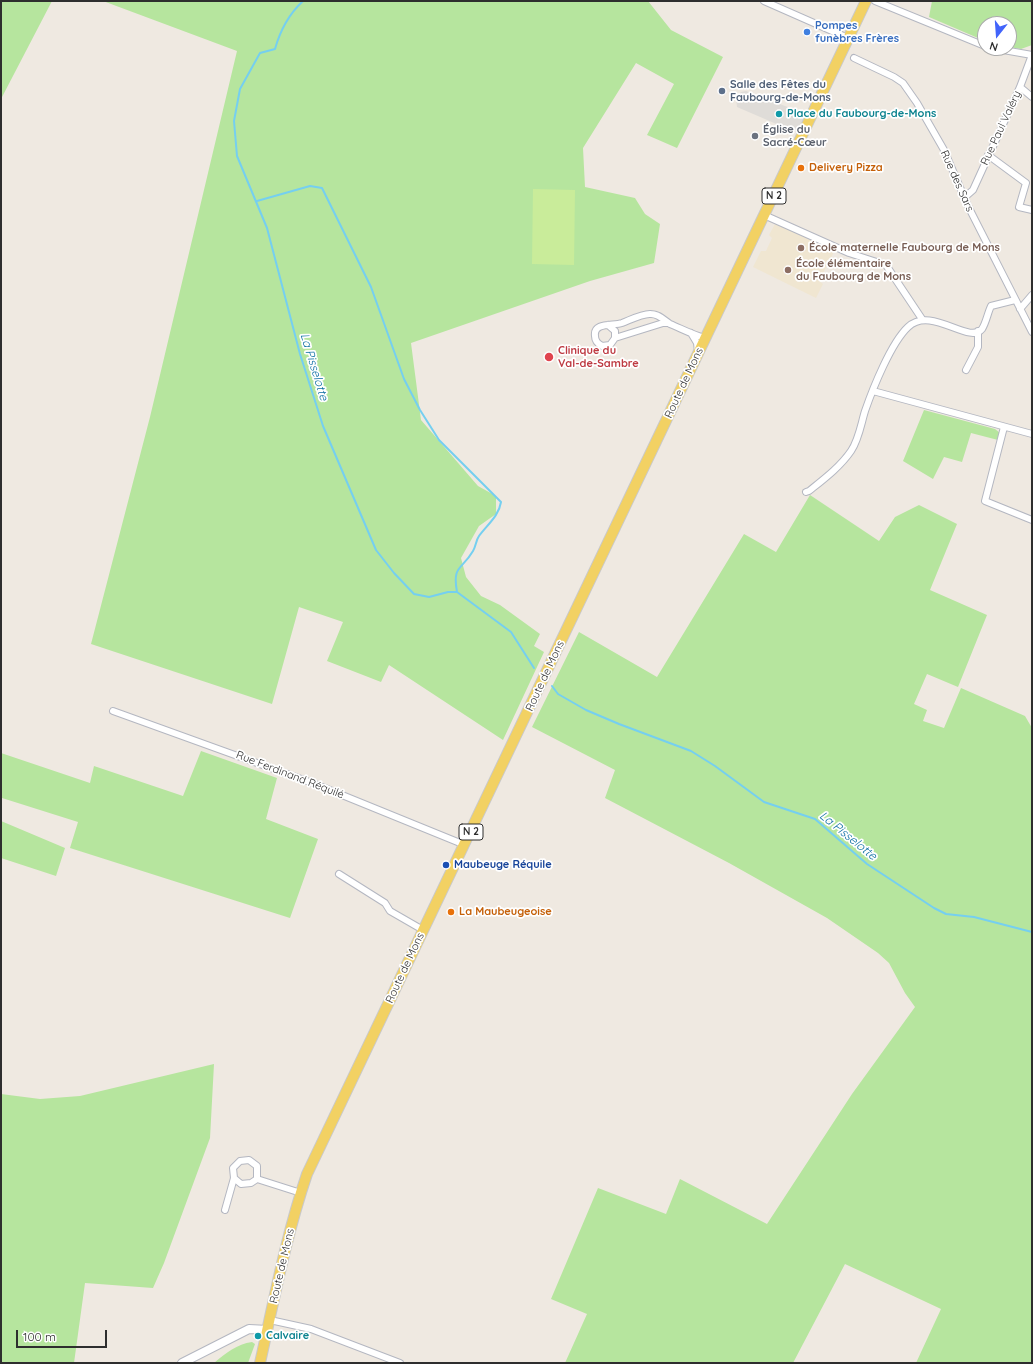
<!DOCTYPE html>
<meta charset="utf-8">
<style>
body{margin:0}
#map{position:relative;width:1033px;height:1364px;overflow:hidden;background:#efe9e1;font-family:Quicksand,sans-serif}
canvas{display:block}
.frame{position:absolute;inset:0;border:2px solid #2e2e2e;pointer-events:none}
.north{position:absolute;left:977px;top:16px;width:40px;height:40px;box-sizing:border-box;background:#fff;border:1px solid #ababab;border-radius:50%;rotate:197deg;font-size:11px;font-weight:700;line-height:16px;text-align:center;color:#2e2e2e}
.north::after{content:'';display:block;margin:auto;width:14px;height:18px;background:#4264fb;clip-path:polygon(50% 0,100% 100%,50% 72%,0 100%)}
.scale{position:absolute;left:16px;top:1330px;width:91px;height:18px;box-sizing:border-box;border:2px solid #2e2e2e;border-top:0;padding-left:5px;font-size:12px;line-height:14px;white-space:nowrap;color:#2e2e2e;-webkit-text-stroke:3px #fff;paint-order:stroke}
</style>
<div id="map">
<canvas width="1033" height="1364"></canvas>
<div class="frame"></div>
<div class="north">N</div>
<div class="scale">100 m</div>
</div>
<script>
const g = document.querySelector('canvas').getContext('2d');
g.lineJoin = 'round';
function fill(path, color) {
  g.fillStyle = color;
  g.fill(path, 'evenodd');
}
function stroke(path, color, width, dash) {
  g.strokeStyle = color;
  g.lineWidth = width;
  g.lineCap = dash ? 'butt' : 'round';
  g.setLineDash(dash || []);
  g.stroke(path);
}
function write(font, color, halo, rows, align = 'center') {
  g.font = font + ' Quicksand,sans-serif';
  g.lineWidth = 3.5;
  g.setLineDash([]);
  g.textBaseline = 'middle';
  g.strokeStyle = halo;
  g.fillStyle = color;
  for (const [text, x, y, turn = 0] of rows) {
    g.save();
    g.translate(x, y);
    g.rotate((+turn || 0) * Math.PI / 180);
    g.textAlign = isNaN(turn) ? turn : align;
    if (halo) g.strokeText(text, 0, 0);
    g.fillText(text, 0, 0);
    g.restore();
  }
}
const education = new Path2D(`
 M775 224 783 225 835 250 819 281 823 284 816 298 753 267 761 251H766L772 238 769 235Z`);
const green = new Path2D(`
 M1 1H52L1 99Z
 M103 1H648L671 30 723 57 677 148 647 135 674 84 636 63 583 148 585 187 635 198 645 214 660 224 654 263 590 281 411 343 421 420 478 486 496 496V514L479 526 461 558 466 577 481 596 500 605 540 634 534 646 544 652 503 740 389 665 381 682 327 661 343 622 299 607 272 704 91 644 150 417 237 51Z
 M932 1H1032V45L1021 49 1009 47V24H985V41L929 17Z
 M924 410 995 429 1000 433 998 440 971 433 962 462 944 457 933 479 903 461Z
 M810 495 879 541 895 517 919 505 957 524 930 590 987 615 958 687 927 674 914 704 927 710 923 721 944 728 961 688 1025 716 1032 728V1363H916L941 1309 845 1264 793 1363H565L587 1314 551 1299 598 1188 666 1214 680 1179 767 1224 852 1094 915 1007 905 993 889 963 878 953 827 918 729 863 605 798 615 770 532 727 579 632 657 677 744 534 776 552Z
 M201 751 277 778 266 819 318 839 290 918 70 848 78 822 2 798 1 802V753L90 783 94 766 183 796Z
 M1 821 65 848 56 876 1 858Z
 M214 1064 210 1138 164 1263 153 1288 85 1283 74 1363H1V1094L40 1099 80 1096Z
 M252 1342 255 1344 248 1363H214C226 1353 237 1344 252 1342Z`);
const pitch = new Path2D(`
 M533 189 575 190 574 265 532 264Z`);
const plaza = new Path2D(`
 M746 91 811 116 802 135 737 107 736 99 741 92Z`);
const stream = new Path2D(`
 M303 1C289 14 280 31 275 49L260 53 240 89 234 121 237 156 267 228 300 354 323 426 376 550 394 573 414 594 429 597 448 592H457L511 632 534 668
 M257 201 310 186 322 188 371 287 404 379 420 410 439 440 501 502C499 516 487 525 479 536 476 540 476 546 473 551 462 570 452 565 457 592
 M552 686 558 694 586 710 619 724 691 751 715 766 764 802 815 819 867 864 934 908 946 914 974 917 1032 932`);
const minor = new Path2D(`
 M764 1 848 38
 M875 1 985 46
 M992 48 1032 55
 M854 58 894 77 903 83 917 103 944 150 968 206 1032 332
 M1020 87 1032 97
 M988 155 1026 183 1019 207 1032 210
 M965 197 973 190 1020 87 1032 55
 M764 215 849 253 886 265 922 319
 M1020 309 1032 295
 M608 325 615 331V338L610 345 602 346C598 344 595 341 595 336 593 322 613 326 622 323 630 320 643 313 651 314 659 314 664 320 670 324 682 329 693 335 705 338
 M691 333 697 343 698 352
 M615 338 663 323H668
 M966 370 978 347V331
 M873 391 1032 434
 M1004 427 985 501 1032 520
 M806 492 809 491C824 479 840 467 851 451 859 439 861 424 865 411 873 388 891 343 908 327 931 305 969 345 982 329 986 323 988 312 991 306L1015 300
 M113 711 315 784 465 845
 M339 874 385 903 390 911 423 930
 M257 1179 301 1193
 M225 1210 234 1178 233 1168 240 1161 249 1160 257 1166V1179L251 1183 241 1184 234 1178
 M270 1320 311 1329 400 1363`);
const tertiary = new Path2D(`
 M182 1363 249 1329 268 1330`);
const primary = new Path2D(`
 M260 1363C274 1300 286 1236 307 1174L866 1`);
const markers = [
 [807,32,4,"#3f7fe0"],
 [722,91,4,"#5c6f8a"],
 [779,114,4,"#0f9aa8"],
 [755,136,4,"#6b7280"],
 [801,168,4,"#e8710a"],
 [801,248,4,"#8d6e63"],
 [788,270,4,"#8d6e63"],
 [549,357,5,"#e0444e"],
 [446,865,4,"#1a4fb4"],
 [451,912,4,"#e8710a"],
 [258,1336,4,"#0f9aa8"]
];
const shields = [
 [774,196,24],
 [471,832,24]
];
const shieldNames = [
 ["N 2",774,196],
 ["N 2",471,832]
];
const shopNames = [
 ["Pompes",815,26],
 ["funèbres Frères",815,39]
];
const serviceNames = [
 ["Salle des Fêtes du",730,85],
 ["Faubourg-de-Mons",730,98]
];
const cultureNames = [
 ["Place du Faubourg-de-Mons",787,114],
 ["Calvaire",266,1336]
];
const streetNames = [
 ["Rue Paul Valéry",1001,128,-65],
 ["Rue des Sars",957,181,66],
 ["Route de Mons",684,383,-65],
 ["Route de Mons",545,676,-65],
 ["Rue Ferdinand Réquilé",290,775,21],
 ["Route de Mons",405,968,-65],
 ["Route de Mons",282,1266,-77]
];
const worshipNames = [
 ["Église du",763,130],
 ["Sacré-Cœur",763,143]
];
const foodNames = [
 ["Delivery Pizza",809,168],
 ["La Maubeugeoise",459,912]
];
const educationNames = [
 ["École maternelle Faubourg de Mons",809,248],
 ["École élémentaire",796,264],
 ["du Faubourg de Mons",796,277]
];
const healthNames = [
 ["Clinique du",558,351],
 ["Val-de-Sambre",558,364]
];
const transitNames = [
 ["Maubeuge Réquile",454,865]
];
const waterNames = [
 ["La Pisselotte",314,367,73],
 ["La Pisselotte",848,836,39]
];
fill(education, '#f0e6d1');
fill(green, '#b6e59e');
fill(pitch, '#c9ec9a');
fill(plaza, '#dfdcd8');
stroke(stream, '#75cff0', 2);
stroke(minor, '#b4b7c1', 8);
stroke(tertiary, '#b4b7c1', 10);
stroke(primary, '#c9c9c9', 12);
stroke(minor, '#fff', 6);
stroke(tertiary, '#fff', 8);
stroke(primary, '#f2d163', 10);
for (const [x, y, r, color] of markers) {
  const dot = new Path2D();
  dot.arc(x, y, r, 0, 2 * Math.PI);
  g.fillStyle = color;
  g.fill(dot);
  stroke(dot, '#fff', 1.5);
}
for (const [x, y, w] of shields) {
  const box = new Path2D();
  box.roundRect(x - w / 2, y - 8, w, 16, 3);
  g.fillStyle = '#fff';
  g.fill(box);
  stroke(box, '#2e2e2e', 1);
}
write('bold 10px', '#2e2e2e', null, shieldNames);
write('bold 11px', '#366cbe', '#fff', shopNames, 'left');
write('bold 11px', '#4e5e75', '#fff', serviceNames, 'left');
write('bold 11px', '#0d838f', '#fff', cultureNames, 'left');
write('11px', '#2e2e2e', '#fff', streetNames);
write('bold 11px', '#5b616d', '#fff', worshipNames, 'left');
write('bold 11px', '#c56008', '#fff', foodNames, 'left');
write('bold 11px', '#785e54', '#fff', educationNames, 'left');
write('bold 11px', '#be3a42', '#fff', healthNames, 'left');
write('bold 11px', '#164399', '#fff', transitNames, 'left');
write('italic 12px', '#0d6fa3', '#fff', waterNames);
</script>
